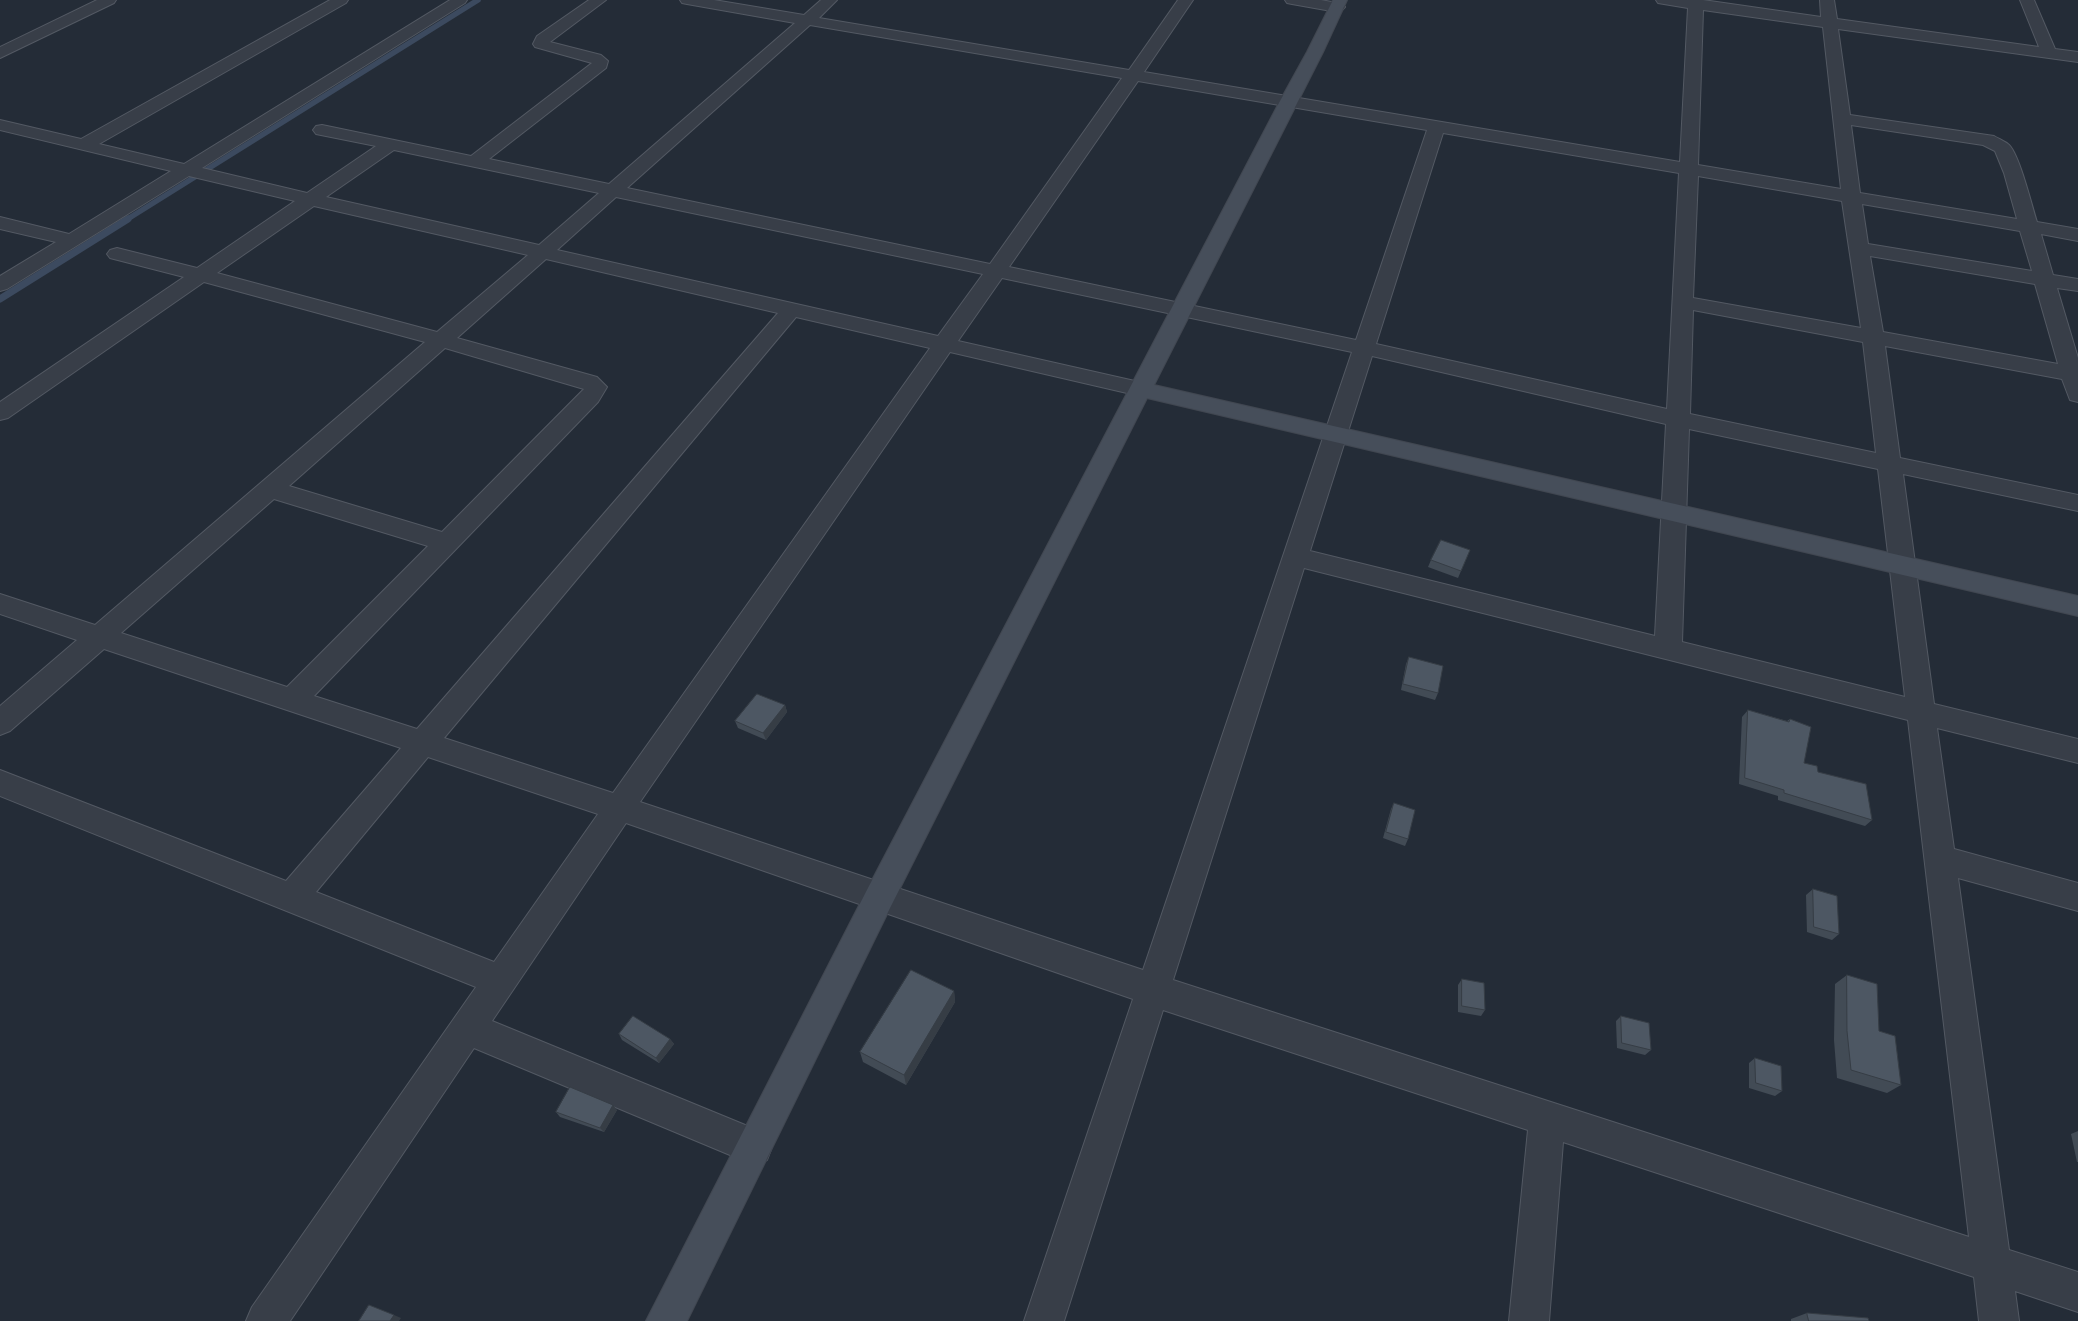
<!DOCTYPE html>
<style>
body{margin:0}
canvas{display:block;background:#242c37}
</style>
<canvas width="2078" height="1321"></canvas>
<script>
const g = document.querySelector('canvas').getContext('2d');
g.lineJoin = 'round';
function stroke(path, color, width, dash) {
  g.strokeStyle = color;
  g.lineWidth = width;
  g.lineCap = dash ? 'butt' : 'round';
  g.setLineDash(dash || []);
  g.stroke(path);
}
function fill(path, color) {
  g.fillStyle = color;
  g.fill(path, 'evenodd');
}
const streamFar1 = new Path2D(`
 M126 220 478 0`);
const stream = new Path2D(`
 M0 299 128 219`);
const street = new Path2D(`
 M97 0H116L114 3 0 58V47Z
 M330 0H348L346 3 99 144 184 164 450 0H467L465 3 202 168 307 193 376 146 316 134 313 130 316 126 322 125 471 156 592 63 535 47 533 44 537 36 589 0H606L550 42 601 55 608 61 606 68 489 159 609 184 795 23 687 4 682 3 680 0H714L804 15 821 0H837L819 18 1129 70 1178 0H1193L1144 72 1680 162 1688 8 1658 3 1656 0H1703L1821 17 1820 0H1834L1837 19 2039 47 2020 0H2034L2055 49 2078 52V62L1838 29 1850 115 1994 136C1999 139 2004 141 2008 144 2019 152 2032 207 2037 222L2078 229V241L2041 234 2053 275 2078 279V291L2057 288 2078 358V402L2070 400 2062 379 1885 346 1900 458 2078 495V511L1903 474 1934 704 2078 739V763L1937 728 1954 849 2078 883V911L1958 878 2009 1250 2078 1272V1312L2015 1291 2019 1321H1979L1974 1277 1563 1142 1549 1321H1509L1528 1130 1163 1010 1064 1321H1024L1133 999 626 823 492 1021 767 1134 772 1147 767 1160 754 1165 474 1048 290 1321H246L252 1307 476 987 0 796V770L286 881 401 748 104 649 10 731 0 735V706L77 640 0 614V594L95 625 425 342 204 282 8 418 0 420V402L184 277 110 258 107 254 110 250 117 248 197 268 295 201 189 176 7 289 0 291V276L56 242 0 229V217L69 234 171 171 0 130V120L81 139ZM1703 10 1823 27 1841 189 1698 165ZM810 25 1122 78 990 264 627 188ZM1138 81 1427 130 1356 340 1009 267ZM1851 125 1983 145 1995 151 2004 173 2017 219 1860 193ZM1443 133 1679 173 1667 409 1376 344ZM394 150 599 193 539 245 326 197ZM1698 176 1842 201 1861 328 1693 298ZM616 197 983 274 938 336 557 250ZM1862 204 2020 231 2032 271 1868 244ZM314 206 528 255 437 332 217 273ZM1870 256 2035 284 2058 364 1883 332ZM546 259 778 313 417 729 314 696 598 402 607 387 597 377 457 338ZM1002 278 1352 352 1143 970 640 802 950 352 1140 396 1148 394 1151 389 1148 384 958 341ZM1693 310 1863 342 1876 453 1690 414ZM796 317 930 348 613 793 444 738ZM445 348 584 389 442 532 289 486ZM1372 356 1666 424 1655 636 1310 551ZM1689 429 1878 469 1905 697 1682 642ZM274 499 428 546 287 687 121 633ZM1304 568 1908 720 1969 1237 1173 980ZM428 757 598 814 494 962 316 892Z
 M1285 0H1321L1342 4 1345 7 1342 10 1337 12 1292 4 1287 3Z`);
const secondary = new Path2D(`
 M1333 0H1347L1323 52 1154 385 2078 596V616L1147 398 891 906 687 1321H646L869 886 1280 101 1307 52Z`);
const wall = new Path2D(`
 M1470 550 1458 578 1428 567 1431 560Z
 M1409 657 1438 693 1435 700 1401 690 1406 664Z
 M785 705 787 712 766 740 738 728 735 721Z
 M1748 710 1787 721 1790 719 1804 763 1818 772 1872 820 1865 826 1778 800V796L1739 784 1742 717Z
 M1394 803 1408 839 1405 846 1383 838 1391 809Z
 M1813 889 1839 934 1832 940 1807 932 1806 895Z
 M1847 975 1879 1031 1901 1085 1887 1093 1837 1078 1834 1040 1835 984Z
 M1462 979 1485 1010 1481 1016 1458 1012V985Z
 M954 991 955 1002 906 1085 863 1062 860 1052Z
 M1621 1016 1651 1050 1645 1055 1617 1048 1616 1021Z
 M619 1034 670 1039 674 1044 659 1063 622 1040Z
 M1755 1058 1782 1091 1775 1096 1749 1088V1063Z
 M617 1110 604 1132 560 1117 556 1112Z
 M2078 1131V1162H2077L2071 1134Z
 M1807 1313 1869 1321H1791V1319Z`);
const shadedWall = new Path2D(`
 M785 705 787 712 766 740 763 733Z
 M954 991 955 1002 906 1085 904 1075Z
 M670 1039 674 1044 659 1063 656 1058Z
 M613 1105 617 1110 604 1132 600 1128Z
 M394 1315 401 1318 399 1321H390Z`);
const building = new Path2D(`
 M1441 540 1470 550 1461 571 1431 560Z
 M1409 657 1443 666 1438 693 1403 684Z
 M757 694 785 705 763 733 735 721Z
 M1748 710 1789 722 1790 719 1811 727 1804 763 1817 766 1818 772 1866 784 1872 820 1784 793V790L1745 778Z
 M1394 803 1415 810 1408 839 1386 832Z
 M1813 889 1837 896 1839 934 1814 927Z
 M911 970 954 991 904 1075 860 1052Z
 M1847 975 1877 984 1879 1031 1895 1036 1901 1085 1851 1070 1847 1031Z
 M1462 979 1484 983 1485 1010 1462 1006Z
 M633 1016 670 1039 656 1058 619 1034Z
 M1621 1016 1649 1023 1651 1050 1622 1043Z
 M1755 1058 1781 1066 1782 1091 1756 1083Z
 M570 1087 613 1105 600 1128 556 1112Z
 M369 1305 394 1315 390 1321H359Z
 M1807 1313 1868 1318 1869 1321H1809Z`);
stroke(streamFar1, '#3c4a5f', 5.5);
stroke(stream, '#3c4a5f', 7);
stroke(street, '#535963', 2);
stroke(secondary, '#414751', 2);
fill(street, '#383e48');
fill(secondary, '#464e5a');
fill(wall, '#424b55');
fill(shadedWall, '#363d45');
fill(building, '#4d5763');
stroke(building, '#363d45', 1);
</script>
